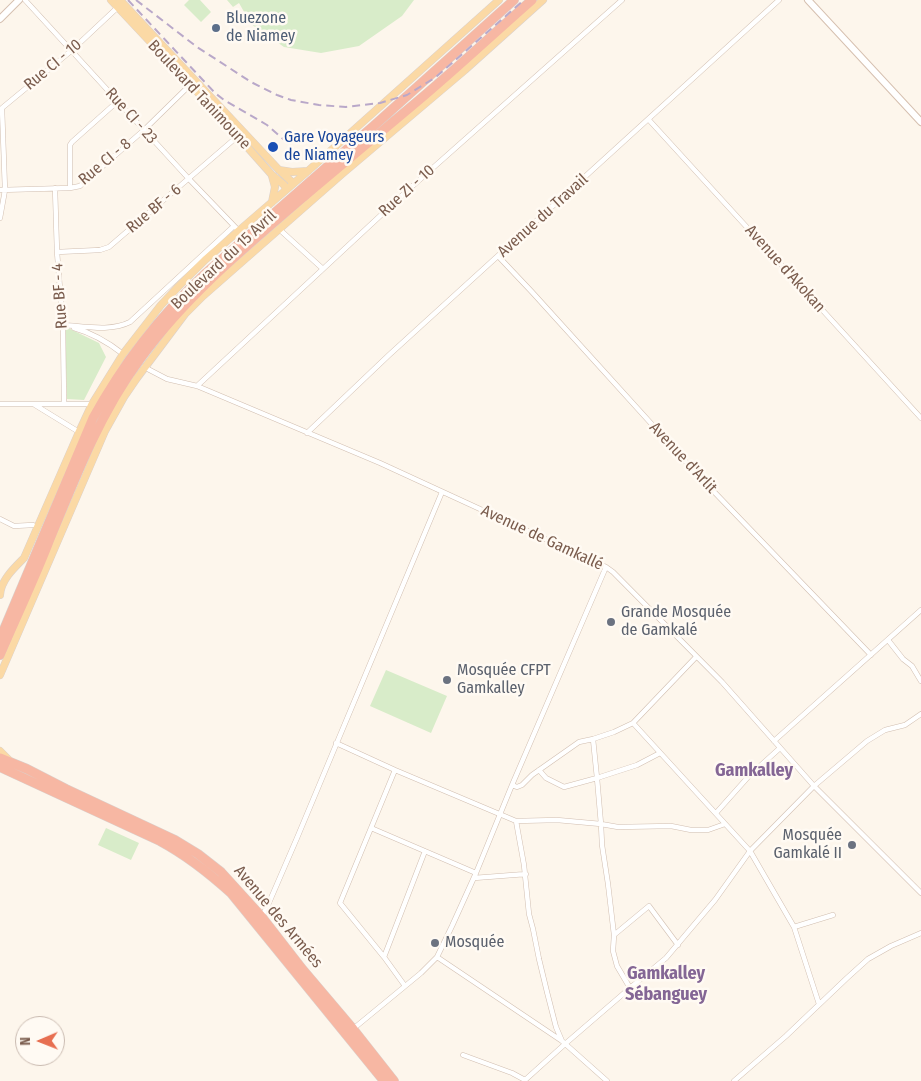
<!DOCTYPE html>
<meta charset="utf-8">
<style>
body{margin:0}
#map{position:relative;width:921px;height:1081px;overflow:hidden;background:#fdf6ec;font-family:"Fira Sans Condensed",sans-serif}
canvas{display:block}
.north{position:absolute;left:15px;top:1016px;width:50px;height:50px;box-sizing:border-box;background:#fffaf3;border:1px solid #cabbb1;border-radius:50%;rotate:269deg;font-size:14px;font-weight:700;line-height:20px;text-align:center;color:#7a5c4d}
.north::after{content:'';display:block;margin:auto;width:18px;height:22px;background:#e76f51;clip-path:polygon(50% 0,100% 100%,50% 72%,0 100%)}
</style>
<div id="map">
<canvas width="921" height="1081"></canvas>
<div class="north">N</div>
</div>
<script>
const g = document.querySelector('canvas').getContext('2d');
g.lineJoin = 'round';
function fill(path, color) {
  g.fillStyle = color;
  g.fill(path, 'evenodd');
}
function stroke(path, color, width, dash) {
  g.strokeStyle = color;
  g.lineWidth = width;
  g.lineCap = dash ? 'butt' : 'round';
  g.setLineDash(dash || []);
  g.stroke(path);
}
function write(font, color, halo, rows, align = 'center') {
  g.font = font + ' "Fira Sans Condensed",sans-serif';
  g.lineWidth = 5;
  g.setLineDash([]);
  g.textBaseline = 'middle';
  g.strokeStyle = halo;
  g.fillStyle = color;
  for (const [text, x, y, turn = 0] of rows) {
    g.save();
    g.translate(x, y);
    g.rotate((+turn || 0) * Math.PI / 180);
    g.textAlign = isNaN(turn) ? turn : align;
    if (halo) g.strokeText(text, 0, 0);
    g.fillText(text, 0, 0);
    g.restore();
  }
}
const green = new Path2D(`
 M189 0H200L211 12 201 22 184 5Z
 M227 0H414L402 16 359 46 321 53 284 47 251 24 239 3 233 7Z
 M68 328 99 343 106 357 84 400 67 399 65 331Z
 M386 670 447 696 431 733 370 706Z
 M106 828 139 843 131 860 98 845Z`);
const street = new Path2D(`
 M25 0 189 179 239 231
 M649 120 921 418
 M55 188 57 252 63 325 64 403
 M70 188V145L72 142 118 101
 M0 190 70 188 80 186 144 130 190 85
 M0 218 5 190 2 108 71 51 118 7
 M279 229 323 269
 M57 252 100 250 109 247 238 136
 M498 256 532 292 696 473 871 655
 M63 325C84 326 110 332 130 322L234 226
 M74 328C92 333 109 343 123 354
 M144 367 167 379 197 386 380 463 606 567 613 572 722 682 814 786 921 893
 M197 386 408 190 622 0
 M0 404H92
 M35 405 79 432
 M307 433 389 355 779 0
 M0 519 14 526 33 525
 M888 640 903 659 912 666 921 681
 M633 723 696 657
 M774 741 921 610
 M336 743 395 770 340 903 384 957 405 986
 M395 770 516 821 557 820 601 824 618 827 671 826 691 830H708L725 824
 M539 770 546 778 564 787 597 778 593 739
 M512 785 517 787 522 785 532 775 579 742 593 739 614 732 633 723 750 851 794 927 819 1004
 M716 813 749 776 780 748
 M516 821 524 865 529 914 533 929 539 959 547 992 556 1027 562 1041
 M371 828 476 873
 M474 878 526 874
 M262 916 268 905 297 838 442 492
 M794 927 833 915
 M614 935 649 906 678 945
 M384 957 425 851
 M437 957 562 1041 607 1081
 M630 988 617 966 613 951 614 935 608 884 602 845 601 824 597 778 637 765 660 753
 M353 1029 421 973 437 957 452 926 476 873 512 785 606 567
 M463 1055 512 1073 525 1080
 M524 1081 565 1044 630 988 666 958 715 900 750 851 814 786 867 741 885 730 905 725 921 714
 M734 1081 786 1036 847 978 868 959 891 946 921 933`);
const secondary = new Path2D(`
 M808 0 921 122
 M0 19 19 0`);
const primary = new Path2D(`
 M111 0 217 113 272 175 284 185 286 189
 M120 0 279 170 293 183
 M279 170 292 172 308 171
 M272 176 275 187 272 202
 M0 595C1 580 14 568 24 558L79 432 92 404 123 354 161 305 179 286 205 260 308 171 499 0
 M0 675 105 431 124 397 137 378 185 314 203 296 342 174 465 70 543 0
 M0 751 10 761`);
const highway = new Path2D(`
 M0 639 93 418C122 365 161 315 205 274L377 123 514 0
 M0 655C16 618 33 582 48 544 74 480 99 415 140 359 188 294 251 242 313 189 346 161 379 134 412 106 453 72 492 35 532 0
 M0 758 27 769 66 789 175 840 198 854 221 872 261 916 303 970 353 1029 394 1081
 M0 767 160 841C186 855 209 873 231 893L384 1081`);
const rail = new Path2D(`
 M128 0 215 93 224 100 267 125 291 146
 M136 0 197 47 251 82 277 95 291 100 319 105 346 107 380 103 407 95 436 77 524 0`);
const markers = [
 [216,28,5,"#5c6f8a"],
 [273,147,6,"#1a4fb4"],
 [611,622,5,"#6b7280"],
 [447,680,5,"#6b7280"],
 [852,845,5,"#6b7280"],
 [435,943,5,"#6b7280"]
];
const serviceNames = [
 ["Bluezone",226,19],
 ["de Niamey",226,37]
];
const streetNames = [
 ["Rue CI - 10",53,65,-40],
 ["Boulevard Tanimoune",199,95,47],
 ["Rue CI - 23",131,116,48],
 ["Rue CI - 8",105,162,-40],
 ["Rue ZI - 10",407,191,-42],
 ["Rue BF - 6",154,209,-40],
 ["Avenue du Travail",543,216,-42],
 ["Boulevard du 15 Avril",224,260,-43],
 ["Avenue d'Akokan",785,269,48],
 ["Rue BF - 4",60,296,-94],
 ["Avenue d'Arlit",683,458,47],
 ["Avenue de Gamkallé",542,538,25],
 ["Avenue des Armées",278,917,50]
];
const transitNames = [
 ["Gare Voyageurs",284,138],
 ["de Niamey",284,156]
];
const worshipNames = [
 ["Grande Mosquée",621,613],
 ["de Gamkalé",621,631],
 ["Mosquée CFPT",457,671],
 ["Gamkalley",457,689],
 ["Mosquée",842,836,"right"],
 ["Gamkalé II",842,854,"right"],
 ["Mosquée",445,943]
];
const neighbourhoodNames = [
 ["Gamkalley",754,771],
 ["Gamkalley",666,974],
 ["Sébanguey",666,995]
];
fill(green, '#d8ecc9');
stroke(street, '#d1beb0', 5.5);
stroke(secondary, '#d6c0b0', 8);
stroke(primary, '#dad1cd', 8);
stroke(highway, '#dad1cd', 10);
stroke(street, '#fff', 4.5);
stroke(secondary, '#fff', 6);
stroke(primary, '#fbd9a5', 7);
stroke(highway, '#f7b7a3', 9);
stroke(rail, '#b9a8c9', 2, [8, 5]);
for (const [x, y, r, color] of markers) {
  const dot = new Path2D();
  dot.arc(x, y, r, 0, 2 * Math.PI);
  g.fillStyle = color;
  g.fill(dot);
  stroke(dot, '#fffaf3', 2);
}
write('16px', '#4e5e75', '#fffaf3', serviceNames, 'left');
write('16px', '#7a5c4d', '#fffaf3', streetNames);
write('16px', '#164399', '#fffaf3', transitNames, 'left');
write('16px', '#5b616d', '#fffaf3', worshipNames, 'left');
write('bold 18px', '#846695', '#fffaf3', neighbourhoodNames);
</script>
